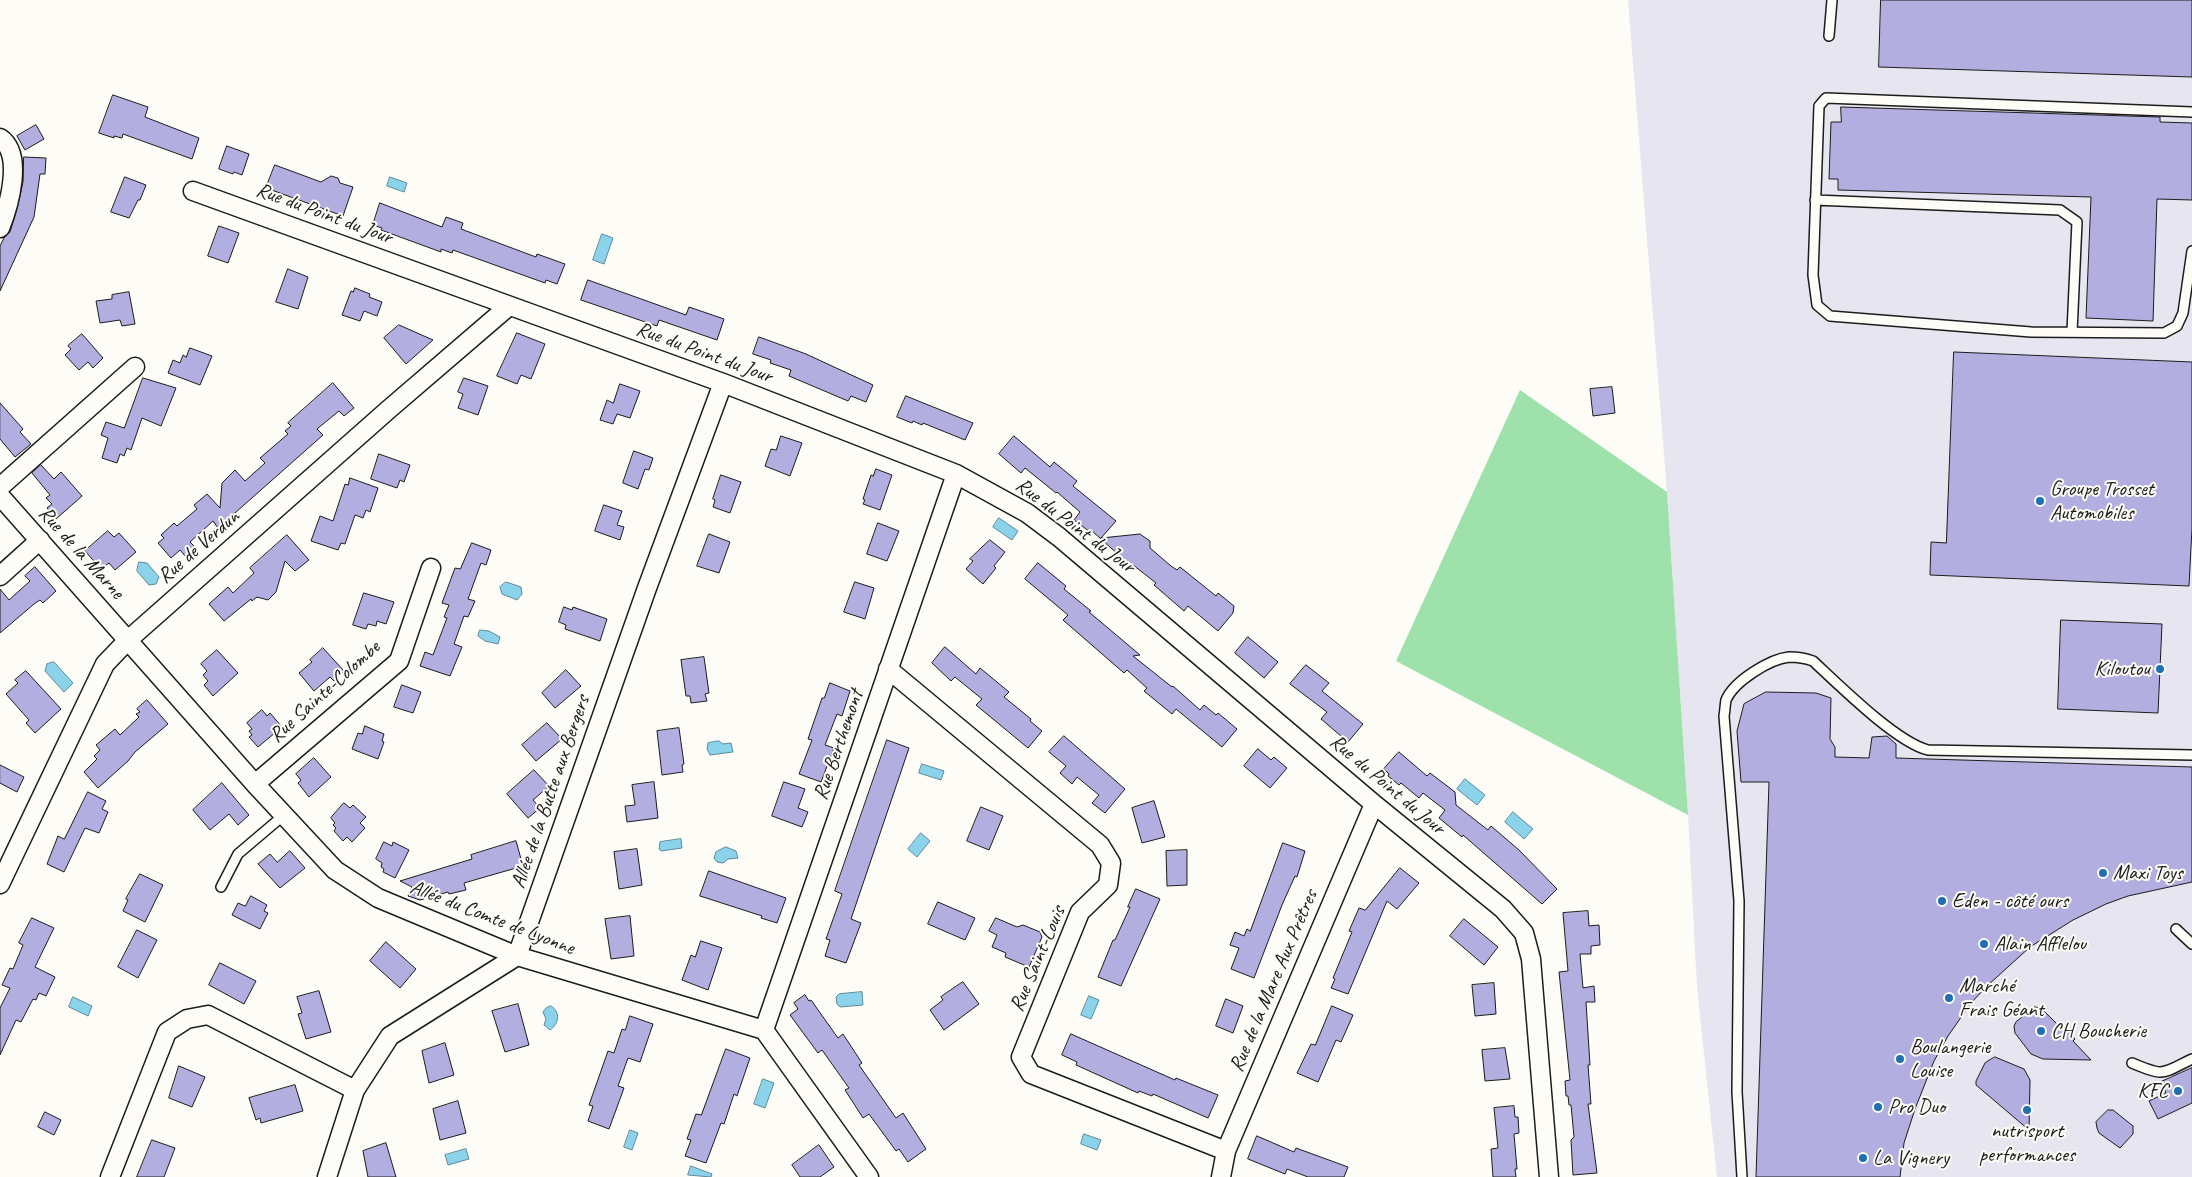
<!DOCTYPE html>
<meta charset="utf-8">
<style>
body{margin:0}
canvas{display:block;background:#fdfcf7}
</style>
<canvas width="2192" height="1177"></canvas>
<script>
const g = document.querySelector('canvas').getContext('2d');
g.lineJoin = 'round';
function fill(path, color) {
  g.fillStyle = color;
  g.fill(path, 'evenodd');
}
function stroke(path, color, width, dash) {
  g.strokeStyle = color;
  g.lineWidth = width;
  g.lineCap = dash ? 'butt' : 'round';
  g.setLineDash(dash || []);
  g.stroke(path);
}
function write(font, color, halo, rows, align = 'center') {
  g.font = font + ' Caveat,sans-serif';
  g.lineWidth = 4;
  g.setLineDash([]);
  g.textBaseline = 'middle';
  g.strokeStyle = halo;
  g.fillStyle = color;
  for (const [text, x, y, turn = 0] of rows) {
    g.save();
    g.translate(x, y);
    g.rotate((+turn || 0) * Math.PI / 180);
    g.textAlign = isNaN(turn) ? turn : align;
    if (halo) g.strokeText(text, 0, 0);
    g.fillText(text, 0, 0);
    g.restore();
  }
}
const built = new Path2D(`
 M1628 0H2192V1177H1717L1697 987 1688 815 1667 492Z`);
const green = new Path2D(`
 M1520 390 1667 492 1688 815 1396 661Z`);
const water = new Path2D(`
 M390 177 407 183 404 192 387 186Z
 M602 234 613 238 604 264 593 260Z
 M999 518 1018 531 1012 540 993 527Z
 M139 562 147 563 159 577 156 584 149 585 137 571Z
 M506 582 521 587 522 594 517 600 502 594 500 587Z
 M480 630 489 631 500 637 498 644 485 641 478 636Z
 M54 662 73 683 64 692 45 671 47 664Z
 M719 741 723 744 731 743 733 752 710 755 707 749 708 743Z
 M922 764 944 771 941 780 919 773Z
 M1465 779 1485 795 1477 805 1457 789Z
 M1513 812 1533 829 1524 839 1505 822Z
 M921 833 930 841 917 857 908 849Z
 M681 839 682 848 661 851 659 849 660 842Z
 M726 847 736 851 738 858 728 859 723 863 717 862 714 858 716 852Z
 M862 992 863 1005 840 1007 837 1004 836 997 839 994Z
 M1089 996 1099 1000 1091 1019 1081 1015Z
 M73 997 92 1006 88 1016 69 1007Z
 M551 1006C561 1012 559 1024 550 1030L544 1025 546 1019 543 1012 546 1008Z
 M763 1079 774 1083 765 1108 754 1104Z
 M630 1130 638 1133 632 1150 624 1147Z
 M1084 1134 1101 1140 1097 1150 1081 1144Z
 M466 1149 469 1159 448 1165 445 1155Z
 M691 1166 712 1174 711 1177 688 1175Z`);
const building = new Path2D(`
 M1881 0H2192V77L1879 67Z
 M113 95 148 107 145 117 199 138 192 159 123 134 122 138 114 136V138L99 133Z
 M1841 107 2160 117V122L2192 123V200L2157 199 2153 321 2086 318 2091 197 1838 190V179H1829L1831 122H1841Z
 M36 125 44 139 25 150 17 136Z
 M227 146 249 154 242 175 234 172 233 174 219 169Z
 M24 157 46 158 45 174H40L34 217 0 291V246L4 238 10 232 17 209 23 182Z
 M275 165 321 182 331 176 338 178 340 183 353 187 343 216 266 188Z
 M125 177 146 185 140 200H138L129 218 111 212Z
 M380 203 442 227 446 217 463 223 461 229 536 257 537 254 565 264 557 284 546 280 545 283 453 250 452 253 441 249V252L381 230 382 228 373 225Z
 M219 226 239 233 228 263 208 256Z
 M288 269 308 277 298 309 276 302Z
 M588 280 686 315 689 307 724 319 717 340 659 320 657 326 581 300Z
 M355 288 370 294 369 297 382 302 377 316 364 311 360 321 342 315 351 291 353 292Z
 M129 292 135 324 122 326 120 320 100 323 96 301 112 299V295Z
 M399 325 433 340 406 364 384 338Z
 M517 333 545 344 531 379 521 375 517 384 497 376Z
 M82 334 103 358 93 368 88 362 79 370 65 355 71 349 68 346Z
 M759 337 806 354 873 385 866 402 851 396 848 401 789 376 791 370 770 363 771 360 753 354Z
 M190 348 212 356 200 385 168 373 173 360 180 363 183 355 186 357Z
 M1954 352 2192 362V528L2189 586 1930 575 1931 542 1946 543Z
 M143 378 176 388 161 426 142 418 131 450 127 448 124 456 120 454 117 463 102 458 108 438 101 435 106 422 124 428Z
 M464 378 488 386 478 415 458 408 463 394 458 392Z
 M333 383 354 408 344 416 339 411 317 429 323 435 218 528 213 521 190 542 195 547 185 556 180 550 171 558 158 543 164 538 161 535 174 523 177 526 197 509 194 505 207 494 220 508 222 483 235 470 245 481 265 463 260 458 288 434 285 431 291 426 288 423Z
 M620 384 640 391 630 418 617 414 613 424 600 420 607 400 613 403Z
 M1612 387 1615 413 1593 416 1590 389Z
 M906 396 973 423 965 440 923 423 922 425 913 421 912 423 897 417Z
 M0 403 23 429 20 432 31 444 15 457 0 439Z
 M781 436 802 443 790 476 765 466 771 449 776 450Z
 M1014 436 1050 467 1054 462 1077 481 1073 486 1116 521 1101 538 1140 534 1150 541V548L1171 566 1177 570 1180 567 1216 596 1218 593 1234 606 1233 613 1218 631 1188 606 1184 611 1154 585 1156 583 1133 565 1132 567 1091 530 1090 532 1074 520 1080 512 1057 492 1056 493 1025 468 1021 473 999 454Z
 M634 451 653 458 649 470 645 469 638 489 623 483Z
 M379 454 410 465 404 482 400 480 397 488 371 479Z
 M41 465 54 479 61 472 82 496 56 519 47 508 52 504 46 498 50 495 32 473Z
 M876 469 892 475 880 510 863 504 865 500 863 499 871 475 873 476Z
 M721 475 741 482 730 513 713 507 715 500 713 499Z
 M350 478 378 488 370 512 366 510 363 518 355 515 345 544 341 543 338 550 311 541 320 516 333 521 345 484 348 485Z
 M604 505 622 511 617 525 624 527 620 540 595 531Z
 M878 523 899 531 887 561 867 554Z
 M108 531 114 537 119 533 136 552 115 570 109 563 101 569 85 551Z
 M709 534 730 542 719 573 697 566Z
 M287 535 309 560 295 571 285 561 276 592 268 600 257 597 252 601 251 599 224 621 209 604 228 587 233 593 254 573 250 568Z
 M990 540 1005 552 994 566 996 568 983 584 966 569 973 561 970 559Z
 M472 543 491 550 486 565 481 563 468 599 475 601 468 617 464 616 454 644 462 647 450 676 420 666 425 652 433 655 447 618 444 617 449 605 442 603 455 568 460 569Z
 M1038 563 1066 586 1064 589 1091 611 1089 612 1140 655 1133 656 1172 687 1173 686 1200 710 1204 705 1216 715 1218 713 1237 729 1222 747 1176 709 1172 714 1144 691 1147 688 1127 670 1124 673 1063 620 1068 615 1025 579Z
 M35 567 56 591 43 603 40 600 34 604 0 633V589L9 600 30 581 25 576Z
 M855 582 874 588 865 619 844 612Z
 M364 593 394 602 386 624 377 621 376 626 368 624 366 629 353 625Z
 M564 607 572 610 573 607 607 619 600 641 565 629 566 625 559 622Z
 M2061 620 2162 624 2158 713 2058 709Z
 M1248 637 1278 662 1264 678 1235 653Z
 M945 647 976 674 980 668 1009 692 1004 697 1031 719 1030 721 1042 731 1028 748 976 705 982 699 955 677 951 681 932 663Z
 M323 648 344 671 334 681 330 677 314 691 299 673 312 662 310 660Z
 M217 650 238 673 213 696 204 685 208 681 203 675 207 671 201 664Z
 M704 657 709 693 705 694 707 701 691 703 690 696H686L681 660Z
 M1306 665 1329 683 1322 691 1363 724 1348 742 1321 719 1327 712 1290 684Z
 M566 670 581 686 555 708 542 693Z
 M26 671 61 709 35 733 26 723 29 720 6 694 18 683 15 680Z
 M830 683 850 691 842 716 837 714 825 745 834 748 821 782 799 774 812 740 808 739 822 698H824Z
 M402 685 421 692 413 713 394 707Z
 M1766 692 1816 693 1831 698 1830 739 1835 747V757L1869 758 1872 737 1887 736 1896 744V758L2192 767V882L2128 896 2106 904 2073 920 2030 947 1987 986 1971 1003 1948 1036 1934 1061 1915 1109 1904 1143 1900 1177H1756L1769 782H1741L1737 731 1744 704Z
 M147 700 168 724 135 752 128 761 98 788 84 772 97 759 94 756 100 750 96 745 115 729 120 735 139 717 136 714 140 712 137 709Z
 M262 710 267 716 270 713 282 727 258 747 249 737 252 735 249 731 252 729 247 723Z
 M547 723 562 739 536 761 522 745Z
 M365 726 384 734 382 741 384 742 378 759 352 749 358 733 362 734Z
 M679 728 684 764 682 765 683 772 662 775 657 731Z
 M1064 736 1125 789 1105 813 1092 803 1099 795 1077 777 1072 784 1060 773 1066 766 1049 752Z
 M887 740 909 748 851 919 861 923 846 963 825 956 830 940 826 939 842 894 835 891Z
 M1258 749 1271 760 1274 757 1287 768 1270 788 1244 766Z
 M1399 752 1427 776 1430 773 1455 792 1456 805 1488 830 1491 826 1519 850 1557 889 1542 904 1463 835 1462 837 1439 818 1445 810 1423 793 1419 798 1401 783 1399 785 1388 776 1389 774 1384 769Z
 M314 758 331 777 309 797 298 783 301 780 296 774Z
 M0 765 24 777 17 792 0 783Z
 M534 770 549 786 533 800 540 808 528 818 507 794Z
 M654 782 658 818 627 822 625 806 635 805 632 785Z
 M784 782 805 789 798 808 808 812 802 827 772 816Z
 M222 783 249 815 238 825 229 814 210 830 193 810Z
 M88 792 106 801 102 809 108 812 99 833 85 828 64 872 47 864 58 836 64 839Z
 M1154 801 1165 837 1142 843 1132 808Z
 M344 803 350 808 353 805 366 817 360 823 365 828 352 842 347 837 343 841 334 831 336 828 333 825 335 823 331 818Z
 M981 807 1003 816 989 850 967 841Z
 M516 841 523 866 464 883 466 890 449 894 448 892 420 900 408 896 412 887 400 881 472 859 471 855Z
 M384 842 392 846 393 842 409 850 395 878 383 872 384 869 381 867 382 863 376 859Z
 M1283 843 1305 851 1297 877 1295 876 1282 905 1254 978 1231 969 1239 948 1230 945 1235 932 1244 936 1247 929 1250 931Z
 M637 849 642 885 619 889 614 852Z
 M1187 850V885L1167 886 1166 851Z
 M290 851 305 868 280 888 258 864 270 854 277 862Z
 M1400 868 1419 883 1397 909 1387 901 1348 994 1331 988 1335 979 1333 978 1352 932 1349 931 1359 908 1365 910Z
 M709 871 786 898 777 923 761 918 762 916 700 896Z
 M140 874 163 885 145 922 123 911 128 900 126 899Z
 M1136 889 1160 899 1121 986 1098 977 1113 940H1115L1130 907H1128Z
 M251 896 267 905 264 911 268 913 260 929 232 915 238 903 245 906Z
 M938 902 975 918 965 940 928 924Z
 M1588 911 1589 926 1599 925 1600 945 1591 946V954H1580L1583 988 1594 986 1595 1002H1586L1590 1065H1588L1591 1104H1588L1597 1173 1573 1175 1571 1140 1574 1137 1571 1105H1569L1568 1096H1566L1565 1081 1570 1080 1559 972 1568 971 1563 913Z
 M630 916 634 956 611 959 605 919Z
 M32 918 54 928 35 967 55 977 46 996 39 993 36 1000 33 999 21 1022 16 1020 0 1055V1008L10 988 2 985 10 968 13 969 23 945 19 943Z
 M996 918 1017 927 1023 925 1040 932 1042 937 1029 967 1005 957 1006 953 992 947 997 935 989 931Z
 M1464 919 1498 947 1484 965 1450 936Z
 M137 930 157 940 138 978 118 967Z
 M701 941 722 948 708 990 682 980 691 955 695 957Z
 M386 942 416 969 400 988 370 961Z
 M220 963 256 981 244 1004 209 985Z
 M963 982 979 1004 944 1030 930 1010 943 1000 941 997Z
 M1494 983 1496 1014 1475 1016 1472 985Z
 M319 991 331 1032 306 1039 298 1014 302 1013 297 997Z
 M805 995 809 1001 811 1000 838 1038 843 1034 862 1063 859 1065 896 1118 903 1113 926 1149 908 1162 899 1149 896 1151 869 1114 863 1118 845 1090 849 1088 822 1050 818 1053 790 1015 798 1009 794 1003Z
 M1226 999 1243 1006 1233 1033 1216 1026Z
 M518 1004 529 1045 505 1052 492 1011Z
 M1332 1006 1353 1015 1341 1042 1336 1040 1318 1082 1297 1073 1311 1044 1315 1045Z
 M2035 1007 2041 1008 2061 1028 2063 1026 2075 1039 2073 1041 2091 1060 2043 1059 2031 1054 2015 1033 2014 1026 2016 1022Z
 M630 1016 653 1024 640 1062 628 1058 618 1086 624 1088 609 1129 588 1121 593 1106 589 1105 608 1051 614 1053 622 1029 625 1030Z
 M1071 1034 1175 1080 1176 1078 1218 1095 1208 1118 1153 1094 1152 1096 1139 1091 1138 1093 1076 1065 1077 1062 1062 1055Z
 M445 1043 454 1075 429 1083 422 1051Z
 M1505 1048 1510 1079 1485 1081 1482 1050Z
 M726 1049 750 1058 737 1096 734 1094 724 1124 721 1123 706 1163 685 1156 691 1140 687 1139 696 1114 701 1115Z
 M1995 1057 2024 1069 2030 1080 2029 1130 1976 1085V1081L1985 1063Z
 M179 1066 205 1077 192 1107 169 1098Z
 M2192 1068V1103L2158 1119 2149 1101 2166 1093 2161 1082Z
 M295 1085 303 1111 261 1123 260 1118 256 1120 249 1098Z
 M458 1101 466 1133 440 1140 433 1109Z
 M1514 1106 1515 1117H1518L1519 1133 1514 1134 1517 1169H1515L1516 1177H1493L1491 1149 1498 1148 1494 1108Z
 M2108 1110H2113L2133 1126V1134L2120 1148 2099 1133 2097 1128 2096 1122Z
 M45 1112 61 1120 54 1135 38 1127Z
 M1257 1136 1294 1152 1296 1148 1348 1167 1344 1177H1308L1287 1169 1285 1174 1248 1159Z
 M152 1140 175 1148 164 1177H137Z
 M386 1143 396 1177H368L363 1151Z
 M819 1145 834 1167 820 1177H800L792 1165Z`);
const lane = new Path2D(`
 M1829 36 1832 0
 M2192 112 1826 98 1819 106 1813 275 1817 305 1830 316 2031 332 2164 333 2177 326 2183 313 2192 251
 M1815 200 2060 210 2077 222 2072 332
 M221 887 238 854 284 815
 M2176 929 2192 944
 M2132 1063C2165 1077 2161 1074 2192 1059
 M1742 1177 1737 1092 1739 901 1724 716C1725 711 1725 705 1726 700 1734 681 1770 659 1789 657 1798 657 1805 658 1813 661 1839 685 1896 742 1928 750L2192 755`);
const street = new Path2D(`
 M0 138C24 154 9 206 0 228
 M193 191 723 383 956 474 1027 513 1059 537 1374 804 1503 909 1524 933 1531 959 1549 1177
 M0 487 135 367
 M0 496 255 784 335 870 378 898 517 956 764 1030 869 1177
 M0 576 40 540
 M888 669 1100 845 1111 863 1108 885 1080 912 1021 1057 1031 1074 1226 1151
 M255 784 399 661 431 568
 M0 884 105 664 128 640 388 410 509 306
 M764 1030 956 474
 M110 1177 167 1032 187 1019 208 1015 355 1090
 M327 1177 355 1090 390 1036 517 956 647 588 723 383
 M1221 1177 1226 1151 1374 804`);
const markers = [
 [2040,501,5,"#1f6fb2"],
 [2160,669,5,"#1f6fb2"],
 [2103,873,5,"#1f6fb2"],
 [1942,901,5,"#1f6fb2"],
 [1984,944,5,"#1f6fb2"],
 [1949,998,5,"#1f6fb2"],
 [2041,1031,5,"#1f6fb2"],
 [1900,1059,5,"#1f6fb2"],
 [2178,1091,5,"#1f6fb2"],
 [1878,1107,5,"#1f6fb2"],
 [2027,1110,5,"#1f6fb2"],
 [1863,1158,5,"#1f6fb2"]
];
const streetNames = [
 ["Rue du Point du Jour",324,214,20],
 ["Rue du Point du Jour",704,353,20],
 ["Rue du Point du Jour",1075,526,37],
 ["Rue de Verdun",199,547,-41],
 ["Rue de la Marne",81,553,48],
 ["Rue Sainte-Colombe",325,692,-42],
 ["Rue Berthemont",839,745,-71],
 ["Rue du Point du Jour",1387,785,40],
 ["Allée de la Butte aux Bergers",551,792,-71],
 ["Allée du Comte de Lyonne",492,918,21],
 ["Rue Saint-Louis",1038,959,-67],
 ["Rue de la Mare Aux Prêtres",1274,981,-67]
];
const poiNames = [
 ["Groupe Trosset",2050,489],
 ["Automobiles",2050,513],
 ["Kiloutou",2150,669,"right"],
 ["Maxi Toys",2113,873],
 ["Eden - côté ours",1952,901],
 ["Alain Afflelou",1994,944],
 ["Marché",1959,986],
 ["Frais Géant",1959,1010],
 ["CH Boucherie",2051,1031],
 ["Boulangerie",1910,1047],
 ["Louise",1910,1071],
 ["KFC",2168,1091,"right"],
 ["Pro Duo",1888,1107],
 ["nutrisport",2027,1131,"center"],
 ["performances",2027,1155,"center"],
 ["La Vignery",1873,1158]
];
fill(built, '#e7e5f0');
fill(green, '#9fe1ab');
fill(water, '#8ad3eb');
stroke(water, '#5e8a98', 1);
fill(building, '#b3aee0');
stroke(building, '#1c1c1c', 1);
stroke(lane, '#1c1c1c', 12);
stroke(street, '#1c1c1c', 21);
stroke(lane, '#fdfcf7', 9);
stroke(street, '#fdfcf7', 18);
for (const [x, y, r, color] of markers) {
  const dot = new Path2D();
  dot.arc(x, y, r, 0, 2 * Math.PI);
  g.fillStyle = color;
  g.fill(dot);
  stroke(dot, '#fdfcf7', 2);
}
write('21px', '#1c1c1c', '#fdfcf7', streetNames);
write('21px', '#1c1c1c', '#fdfcf7', poiNames, 'left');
</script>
